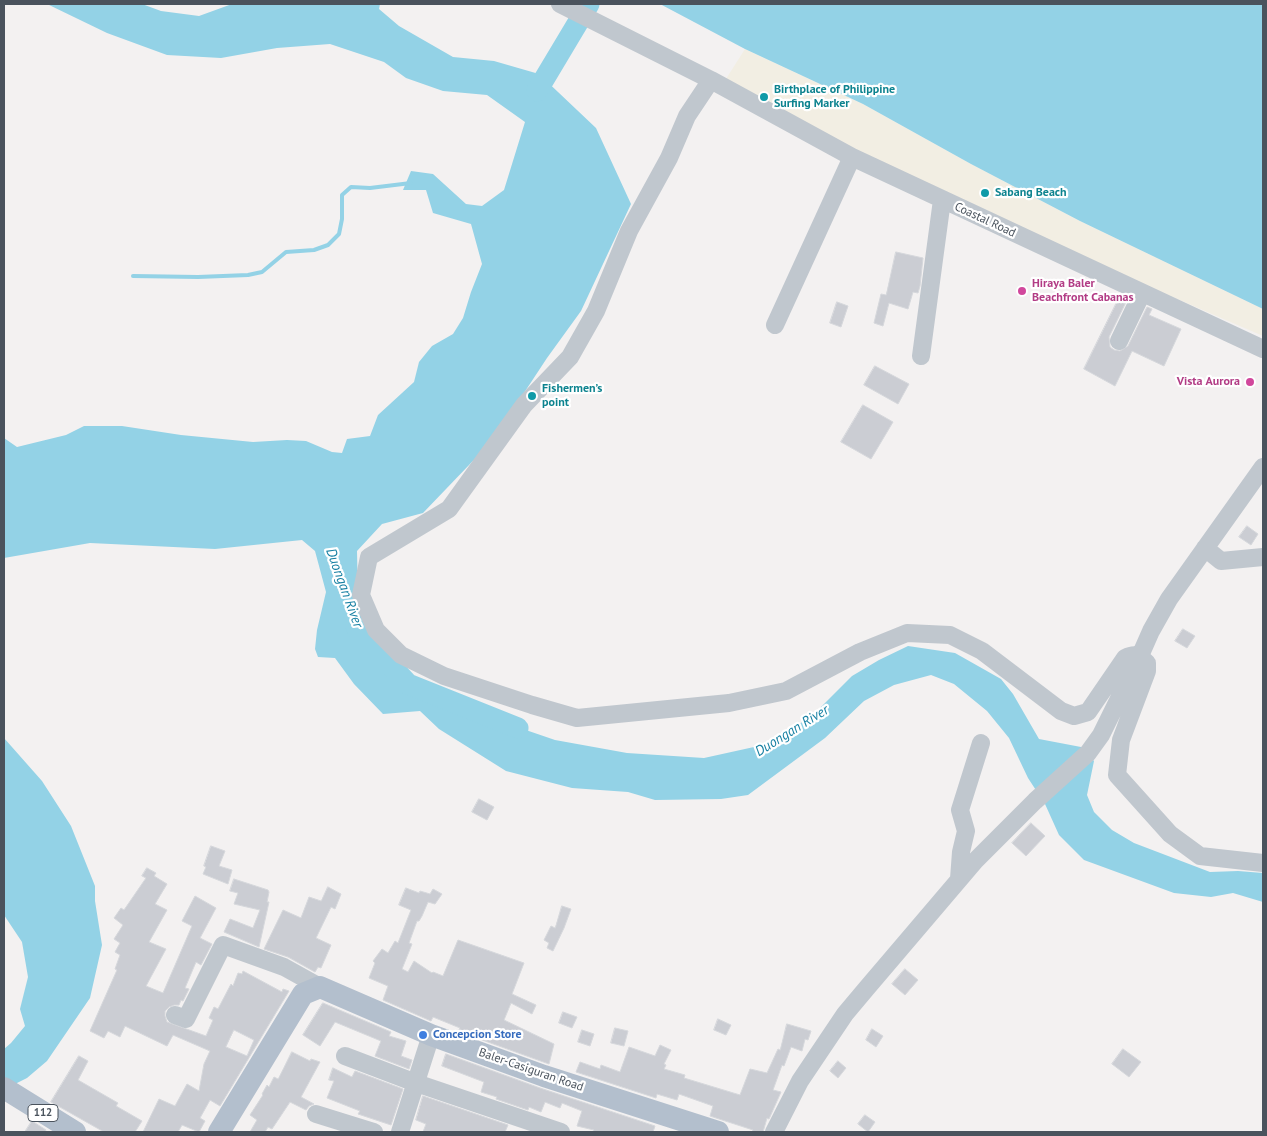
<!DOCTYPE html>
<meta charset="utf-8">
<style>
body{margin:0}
#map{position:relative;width:1267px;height:1136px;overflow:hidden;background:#f3f1f1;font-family:"PT Sans",sans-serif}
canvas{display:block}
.frame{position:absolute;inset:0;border:5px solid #4a535d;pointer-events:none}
</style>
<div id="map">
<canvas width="1267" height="1136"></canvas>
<div class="frame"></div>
</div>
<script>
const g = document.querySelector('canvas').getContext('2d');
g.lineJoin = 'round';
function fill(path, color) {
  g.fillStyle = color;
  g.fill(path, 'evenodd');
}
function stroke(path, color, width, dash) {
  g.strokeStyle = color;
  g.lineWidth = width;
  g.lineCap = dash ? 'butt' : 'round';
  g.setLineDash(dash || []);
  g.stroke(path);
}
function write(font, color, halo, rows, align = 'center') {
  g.font = font + ' "PT Sans",sans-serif';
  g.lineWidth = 4.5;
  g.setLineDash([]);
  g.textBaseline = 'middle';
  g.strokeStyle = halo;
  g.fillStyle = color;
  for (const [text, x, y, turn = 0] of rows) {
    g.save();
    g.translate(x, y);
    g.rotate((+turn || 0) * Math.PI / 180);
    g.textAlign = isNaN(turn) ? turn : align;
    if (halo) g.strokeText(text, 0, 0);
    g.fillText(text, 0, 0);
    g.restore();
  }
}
const sand = new Path2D(`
 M745 49 863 104 971 164 1080 221 1263 309V336L1103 267 882 165 724 82Z`);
const water = new Path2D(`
 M47 4H142L161 11 199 16 232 4H380L379 9 399 26 453 57 494 61 539 74 596 128 631 204 581 311 547 358 493 440 423 513 382 524 357 551 358 599 368 637 379 656 403 680 447 703 555 740 627 753 704 758 754 747 785 735 818 710 852 676 879 660 908 646 955 653 1001 679 1013 694 1039 739 1081 747 1094 761 1087 795 1094 812 1112 830 1134 843 1210 872 1238 871 1263 873V902L1233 893 1211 897 1174 893 1084 860 1059 835 1045 804 1028 778 1009 738 987 711 954 684 931 675 894 685 864 701 825 738 748 795 721 799 655 800 628 792 572 788 506 771 439 729 420 711 383 714 354 684 335 658 318 657 315 649 317 630 326 592 315 551 302 540 215 549 90 543 4 558V438L17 447 66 435 84 426H122L181 435 253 442 287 440 306 441 332 452 342 453 347 439 370 436 378 415 414 382 419 362 432 346 453 334 463 318 471 292 482 264 471 224 433 213 426 190H403L411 171 433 174 466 204 482 206 504 190 525 122 487 95 443 91 406 78 384 62 330 44 277 48 221 58 167 55 107 33Z
 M660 4H1263V309L1080 221 971 164 863 104 745 49Z
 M4 738 42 781 71 826 95 886V901L102 945 90 998 47 1061 27 1078 17 1083 10 1094 4 1099V1049L11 1043 25 1026 20 1009 28 977 22 942 4 915Z`);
const stream = new Path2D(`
 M133 276 198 277 248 275 262 272 286 252 314 250 328 245 339 234 342 219V195L351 187 370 188 411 183`);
const river = new Path2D(`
 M537 91 589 4
 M356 626 357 629 408 684 518 728`);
const building = new Path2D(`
 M896 252 923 258 920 286 918 293 913 292 908 309 889 303 883 326 874 323 881 294 886 295Z
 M1121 294 1128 298 1109 337 1110 347 1114 350 1120 351 1128 346 1147 307 1152 309 1149 315 1181 329 1164 366 1132 351 1115 386 1084 369Z
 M837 302 848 306 841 327 830 323Z
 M875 366 909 384 898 404 864 385Z
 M863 405 893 422 871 459 841 442Z
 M1247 526 1258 534 1251 545 1239 537Z
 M1183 629 1195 636 1187 648 1175 641Z
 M479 799 494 807 487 820 472 812Z
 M1031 823 1045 836 1026 856 1012 843Z
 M211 846 225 851 219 866 232 870 228 884 203 874 206 867 204 866Z
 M147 868 156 873 154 876 167 884 155 904 167 910 149 942 166 949 146 986 163 993 192 926 182 921 195 896 216 908 200 938 212 944 201 965 196 962 185 988 189 989 183 1001 181 1000 179 1005H174L169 1007 165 1011V1016L167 1022 206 1036 213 1020 209 1018 214 1007 218 1009 231 984 233 986 238 973 242 974 243 971 282 992 283 989 289 991 220 1106 210 1100 200 1118 205 1121 199 1132 182 1125 178 1132H143L159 1099 175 1106 187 1084 199 1091 204 1064 210 1051 173 1035 167 1046 125 1026 120 1037 108 1031 104 1038 90 1031 117 970 115 969 120 955 115 952 120 943 114 939 123 925 114 918 121 908 124 910 146 878 142 876ZM234 1030 254 1040 247 1056 226 1047Z
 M234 879 268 890 269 892 267 902H269L259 947 224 932 230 919 253 928 260 910 234 904 238 893 230 891Z
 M328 887 341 894 335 909 331 907 316 938 331 945 321 968 318 967 315 972 288 957 264 949 283 910 301 918 309 897 321 901Z
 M406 888 419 893 420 891 430 894 433 889 442 894 435 904 428 902 422 916 419 921H417L409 943 412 944 402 969 408 972 414 961 432 973 433 972 443 976 458 940 524 963 512 994 536 1005 532 1014 511 1003 504 1020 554 1044 549 1064 474 1037 459 1030 460 1028 433 1017 431 1021 383 1000 388 986 369 978 375 963 373 961 382 949 388 953 395 941 398 943 411 910 399 905Z
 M562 906 571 909 564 928 553 951 547 948 549 943 544 940 551 926 555 928Z
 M905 969 918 980 905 995 892 984Z
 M323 1003 391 1032 389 1036 406 1041 401 1056 412 1060 409 1069 375 1056 381 1041 335 1022 320 1046 303 1035Z
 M563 1012 577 1017 572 1028 559 1023Z
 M718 1019 731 1025 726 1035 714 1030Z
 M787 1024 811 1031 808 1040 805 1039 802 1051 791 1047 784 1066 782 1065 773 1090 781 1092 769 1119 767 1118 763 1132H752L753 1130 710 1116 713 1106 679 1094 677 1100 657 1094 656 1098 576 1072 580 1062 600 1069 601 1065 620 1072 629 1047 655 1056 660 1045 671 1050 664 1064 666 1065 664 1069 685 1075 684 1078 740 1095 750 1069 767 1073 778 1049 780 1050Z
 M615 1028 628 1031 624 1046 611 1043Z
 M872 1029 883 1036 876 1047 866 1040Z
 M582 1030 594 1034 590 1046 578 1042Z
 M1123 1049 1141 1062 1129 1077 1112 1064Z
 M292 1052 310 1061 311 1059 320 1062 301 1097 314 1104 309 1106 306 1110 290 1102 272 1129 268 1127 265 1132H250L257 1120 250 1115 263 1095 262 1094 267 1085 269 1087 274 1077 278 1079Z
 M446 1054 540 1088 655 1126 653 1132H593L594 1130 577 1126 582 1111 562 1103 560 1108 545 1102 541 1112 529 1107 528 1110 496 1099 497 1097 481 1092 484 1082 442 1066Z
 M79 1056 88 1061 78 1080 118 1103 116 1106 142 1121 135 1132H104L51 1102Z
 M838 1061 846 1068 838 1078 830 1071Z
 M333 1068 352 1077 355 1071 403 1089 391 1125 358 1114 360 1111 327 1098 334 1081 329 1080Z
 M423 1096 508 1125 505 1132H423L426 1124 416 1120Z
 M865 1115 875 1122 868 1132 858 1124Z
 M32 1121 46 1130 45 1132H25Z`);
const minor = new Path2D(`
 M560 4 711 80 852 157 1263 349
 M711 80 687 116 669 158 629 231 596 311 570 357 524 405 449 509 369 557 361 595 376 630 401 655 444 676 532 705 577 718 729 703 786 691 860 652 907 633 950 635 982 651 1061 711 1074 716 1088 712 1125 658C1135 653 1139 655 1147 663V671L1121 740 1117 775 1170 834 1200 856 1263 863
 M775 325 852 157
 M1119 341 1142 293
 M921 356 942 200
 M1205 548 1221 561 1263 557
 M959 879 961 852 966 831 960 810 981 743
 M175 1015 186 1019 223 945 284 967 320 987
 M345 1056 416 1083 561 1132
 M316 1114 374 1132
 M400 1132 431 1035
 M774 1132 800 1081 845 1014 866 989 975 861 1035 801 1088 753 1101 735 1140 656 1151 631 1169 599 1263 467`);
const major = new Path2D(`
 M4 1088 75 1132
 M219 1132 303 994 320 987 431 1035 544 1076 718 1132`);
const markers = [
 [764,97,5,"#0f9aa8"],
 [985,193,5,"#0f9aa8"],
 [1022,291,5,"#d1479c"],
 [1250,382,5,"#d1479c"],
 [532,396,5,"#0f9aa8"],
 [423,1035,5,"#3f7fe0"]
];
const shields = [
 [43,1113,30]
];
const shieldNames = [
 ["112",43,1113]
];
const cultureNames = [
 ["Birthplace of Philippine",774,90],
 ["Surfing Marker",774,104],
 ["Sabang Beach",995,193],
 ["Fishermen’s",542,389],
 ["point",542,403]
];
const streetNames = [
 ["Coastal Road",985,220,25],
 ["Baler-Casiguran Road",531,1070,19]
];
const hotelNames = [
 ["Hiraya Baler",1032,284],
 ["Beachfront Cabanas",1032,298],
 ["Vista Aurora",1240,382,"right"]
];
const shopNames = [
 ["Concepcion Store",433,1035]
];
const waterNames = [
 ["Duongan River",344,588,70],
 ["Duongan River",792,731,-32]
];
fill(sand, '#f2eee3');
fill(water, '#93d2e6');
stroke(stream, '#93d2e6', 4);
stroke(river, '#93d2e6', 21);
fill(building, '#cbcdd3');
stroke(building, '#d5d7db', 1);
stroke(minor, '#c0c7ce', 18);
stroke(major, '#b3bfcd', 22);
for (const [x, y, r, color] of markers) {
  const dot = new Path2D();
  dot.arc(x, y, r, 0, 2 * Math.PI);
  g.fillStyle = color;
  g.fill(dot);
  stroke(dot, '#fff', 2);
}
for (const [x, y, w] of shields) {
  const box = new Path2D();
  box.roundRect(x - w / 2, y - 8.5, w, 17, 4);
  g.fillStyle = '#fff';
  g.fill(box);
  stroke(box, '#4a535d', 1);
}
write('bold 11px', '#4a535d', null, shieldNames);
write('bold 12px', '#0d838f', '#fff', cultureNames, 'left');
write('12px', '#4a535d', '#fff', streetNames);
write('bold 12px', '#b23c85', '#fff', hotelNames, 'left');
write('bold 12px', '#366cbe', '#fff', shopNames, 'left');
write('italic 14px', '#1780a3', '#fff', waterNames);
</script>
